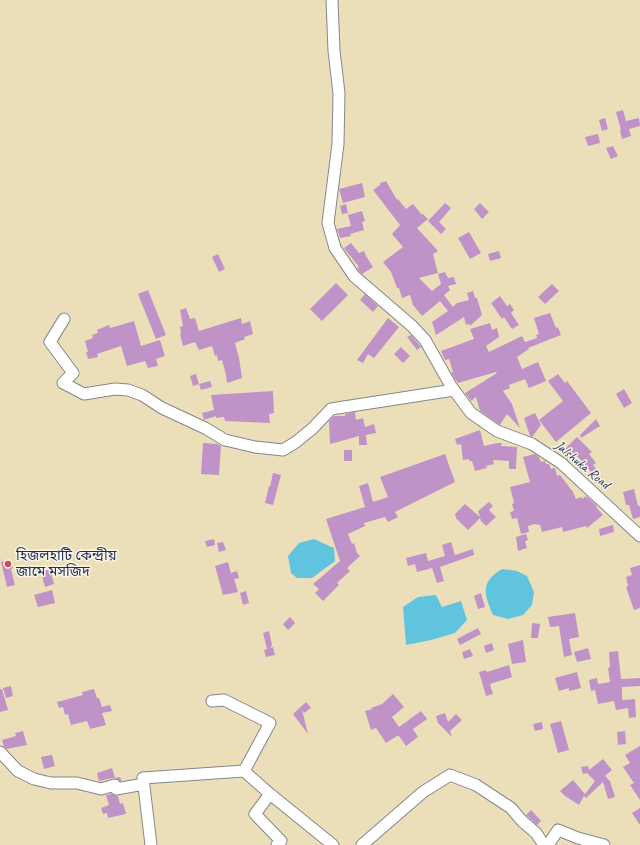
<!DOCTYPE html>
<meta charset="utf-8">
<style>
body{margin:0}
canvas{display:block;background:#ebdfba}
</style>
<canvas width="640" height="845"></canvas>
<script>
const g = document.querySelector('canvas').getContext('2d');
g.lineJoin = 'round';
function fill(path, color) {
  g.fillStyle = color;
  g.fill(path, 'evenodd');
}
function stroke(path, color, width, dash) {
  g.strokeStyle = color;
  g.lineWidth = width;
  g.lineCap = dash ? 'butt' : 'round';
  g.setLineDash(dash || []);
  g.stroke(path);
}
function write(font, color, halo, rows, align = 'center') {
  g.font = font + ' Caveat,"Noto Sans Bengali",sans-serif';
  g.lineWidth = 3;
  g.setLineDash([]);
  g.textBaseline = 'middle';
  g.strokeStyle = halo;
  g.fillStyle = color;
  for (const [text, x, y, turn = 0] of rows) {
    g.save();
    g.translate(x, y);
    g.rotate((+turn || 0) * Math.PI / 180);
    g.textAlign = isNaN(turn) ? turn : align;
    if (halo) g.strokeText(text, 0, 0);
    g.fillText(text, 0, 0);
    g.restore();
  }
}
const water = new Path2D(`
 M314 539 334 548 335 561 312 578H297L291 573 288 556 299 543Z
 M502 569 517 571 527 576 534 592 532 605 523 615 508 619 493 615C484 594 480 582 502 569Z
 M436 595 442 607 461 601 467 620 455 633 431 640 406 645 403 607 418 597Z`);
const building = new Path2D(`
 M623 110 626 121 639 118 640 126 629 129 631 136 622 139 620 131 621 130 616 112Z
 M605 118 608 129 602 131 599 120Z
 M598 134 600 143 588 146 585 137Z
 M613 146 618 156 611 159 606 148Z
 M386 181 397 200 398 199 406 209 413 204 422 215 423 214 428 219 417 228 438 251 433 254 438 273 419 278 432 291 441 284 438 274 445 272 448 278 454 277 456 284 448 286 450 290 444 295 453 307 457 303 469 300 467 293 473 291 475 298H477L482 315 470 326 469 324 466 325 464 317 436 335 432 322 448 311 440 301 422 316 413 305 410 295 402 298 399 288H397L391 272 383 262 403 247 392 234 400 225 373 190 380 185V183Z
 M362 183 365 197 343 203 339 189Z
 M445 203 451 208 439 222 446 229 441 234 428 221Z
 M480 203 489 212 482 219 474 209Z
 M346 204 348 213 342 214 340 206Z
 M362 211 365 221 362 222 364 230 350 234 351 236 340 238 337 229 351 226 348 215Z
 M469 232 481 253 470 259 458 238Z
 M351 243 359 253 364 251 366 256 373 267 362 274 359 271 357 268 359 267 344 248Z
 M499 251 501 258 490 261 488 254Z
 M218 254 225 269 219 272 212 257Z
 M336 283 348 295 322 321 310 309Z
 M552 284 559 291 545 304 538 297Z
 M148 290 166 335 156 339 138 294Z
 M365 294 378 306 373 312 360 300Z
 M500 296 507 306 510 304 514 310 511 313 519 325 512 329 504 317 502 319 491 303Z
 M186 308 190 319 195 318 199 331 241 318 242 324 250 321 253 334 244 337 245 339 235 343 239 358 242 378 227 383 226 375 222 360 218 361 217 355 215 356 212 346 199 350 195 342 183 346 180 334H181L180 327 183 326 180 310Z
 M550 313 556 328 558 327 561 335 528 348 529 349 517 357 522 369 538 362 546 381 529 388 525 379 509 385 510 388 503 391 512 404 520 428 507 414 500 425 480 411 476 397 471 401 465 393 497 373 496 372 458 383 451 373 453 372 449 359 445 360 441 351 474 339 470 329 490 323 492 330 497 328 499 337 486 346 489 352 522 336 525 342 537 338 536 335 539 334 534 318Z
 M388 318 399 327 374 358 368 354 363 363 357 360Z
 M134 321 141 346 160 340 165 356 156 359 158 366 148 368 145 361 127 366 121 346 97 354 98 357 88 359 86 352H88L85 341 93 338 92 335 98 333 97 330 109 325 110 328Z
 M411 335 421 347 417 350 407 337Z
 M401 347 410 356 403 363 394 354Z
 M196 374 199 384 210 381 212 387 201 390 199 384 193 386 190 376Z
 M558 374 565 383 567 381 591 413 556 442 539 420 563 401 548 381Z
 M624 389 632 403 624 408 616 394Z
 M273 391 274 413 269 414 270 423 225 421 224 417 216 418V416L204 420 202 413 214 410 211 395Z
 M355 412 356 420 363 418 365 427 374 424 376 433 366 435 367 445H359V436L330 444 329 421 334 416H345V414Z
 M535 413 541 425 532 437 530 436 524 418Z
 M596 419 600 426 581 438 580 435Z
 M480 430 484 446 497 443H502L501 446 517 447 516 469H509V461L493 460 494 464 486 466 487 468 475 471 472 461H469V459L463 460 461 444 457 445 455 439Z
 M577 437 592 452 589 454 596 463 593 465 599 472 597 474 602 479 596 483 588 474 591 472 575 454 568 460 561 453Z
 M203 443 217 444 221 446 219 475 201 474Z
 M344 450H352V461H344Z
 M445 454 455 482 395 512 398 517 388 522 385 517 364 523 365 526 348 534 352 544 354 543 357 553 360 556 347 568 350 571 337 583 339 585 323 601 315 593 319 589 313 584 340 561 326 519 365 507 359 486 368 483 373 502 388 497 380 477Z
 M535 454 539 457 541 462 545 461 546 464H549L551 469 555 468 557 476 560 475 573 492 576 499 581 497 582 499 586 496 597 506 596 507 603 515 587 528 586 526 563 532 562 527 542 532 540 525 535 524 528 526 529 532 521 534 517 518 512 519 510 512 514 511 512 504 514 503 510 487 530 482 523 457Z
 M273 473 281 475 273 505 265 503 269 486 270 487Z
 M634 489 638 506H640V517L633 519 629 505H626L623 492Z
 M489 502 493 506 489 510 496 517 486 526 481 521 480 518 468 530 456 518 455 514 465 504 480 517 478 511Z
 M613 525 614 532 600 536 599 529Z
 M526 534 528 540 525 541 527 548 518 551 516 537Z
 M214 539 215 545 207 547 205 541Z
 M223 542 226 550 219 552 217 543Z
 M451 542 455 555 473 549 474 555 440 567 444 581 437 583 432 568 417 572 415 564 408 566 406 558 426 553 428 561 445 556 442 545Z
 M10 560 13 568 11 569 15 585 7 587 1 562Z
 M228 562 231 573 237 571 239 578 234 579 238 592 223 595 215 566Z
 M640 565V608L634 610 626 587 628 586 626 577 632 575 630 568Z
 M50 569 54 584 45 587 41 572Z
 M52 590 55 603 38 607 34 595Z
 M246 591 249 603 243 605 240 593Z
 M481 593 485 607 478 609 474 596Z
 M575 613 579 637 569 639 572 655 564 657 559 626 550 627 548 617Z
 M290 617 295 623 288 630 283 624Z
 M532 623 540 624 538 638H531Z
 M478 628 481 634 460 645 457 639Z
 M269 631 272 645 270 648 273 647 275 655 266 657 264 650 267 649 263 633Z
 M523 640 526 662 512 664 508 644Z
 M492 643 494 650 486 653 484 646Z
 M588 648 591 659 577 662 574 652Z
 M470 649 473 656 464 659 462 652Z
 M618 651 621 679 640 678V686L622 687V700L635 699 636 717 629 718 628 708 616 710 614 701 598 704 595 690 591 691 589 680 597 678 598 684 610 682 608 668 610 667 609 652Z
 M509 665 512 677 490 684 493 694 486 696 479 672 486 670 487 672Z
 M577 672 581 688 569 691V688L559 691 555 678Z
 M11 686 13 696 6 698 3 688Z
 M0 689H2L8 710 0 712Z
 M94 689 97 698H99L102 707 110 705 112 711 102 713 106 725 90 729 87 721 71 725 68 714 65 715 63 707 59 708 57 702 83 695 82 692Z
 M393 694 404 707 392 717 399 727 421 711 427 719 413 729 418 737 406 746 399 736H397L386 743 376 728 371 730 365 711 372 709 371 708 382 704Z
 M306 702 311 708 304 713 302 710 308 734 293 714Z
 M445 713 448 722 456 714 462 720 450 731 452 737 438 723 436 716Z
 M561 721 569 750 558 753 550 724Z
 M542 722 543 729 535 731 533 724Z
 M23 731 27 745 7 749 4 747 2 740 16 736 15 733Z
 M625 731 626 744 618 745 617 732Z
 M640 746V800L630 785 634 783 623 767 630 763 625 755Z
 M52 755 55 766 44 769 41 757Z
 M603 759 612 770 605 776 610 781 615 797 608 799 603 782 586 798 584 796 579 805 565 796 560 791 573 780 585 794 595 781 587 773 583 774 581 767 588 766 589 770Z
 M112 768 115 778 120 777 122 781 113 778 99 781 97 773Z
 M111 794 118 796 120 804 123 803 126 814 108 818 107 813 103 814 101 808 109 805 106 795Z
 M640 808V825L632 813Z
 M531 810 541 821 537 825 526 815Z`);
const minor = new Path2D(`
 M332 0 334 51 339 93 338 144 328 223 335 248 354 276 412 326 425 340 451 386 471 413 497 431 532 444 561 463 640 536
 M64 319 50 342 73 373 63 383 84 394 115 389 128 390 142 395 162 408 205 428 225 440 255 447 283 450 296 442 313 428 331 409 454 390
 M212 701 224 700 270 723 244 771 270 794
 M0 752 18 771 34 779 51 783H77L101 789 115 785 116 789 144 784
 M151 845 143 778 244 771
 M277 845 281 841 255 814 270 794 333 845
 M362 845 423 792 450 775 476 785 511 808 522 821 536 833 544 845
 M548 845 558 830 578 838 604 845`);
const markers = [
 [8,564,4,"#d1495b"]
];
const streetNames = [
 ["Jalshuka Road",582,465,40]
];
const poiNames = [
 ["হিজলহাটি কেন্দ্রীয়",16,556],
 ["জামে মসজিদ",16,572]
];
fill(water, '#61c4df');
fill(building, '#bf93c8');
stroke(minor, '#83878c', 13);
stroke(minor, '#fff', 11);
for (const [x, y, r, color] of markers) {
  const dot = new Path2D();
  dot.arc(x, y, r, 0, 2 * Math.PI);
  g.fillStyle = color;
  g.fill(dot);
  stroke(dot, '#fcf5e5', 1.5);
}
write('14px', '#1b2f5e', '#fcf5e5', streetNames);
write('14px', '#1b2f5e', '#fcf5e5', poiNames, 'left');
</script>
